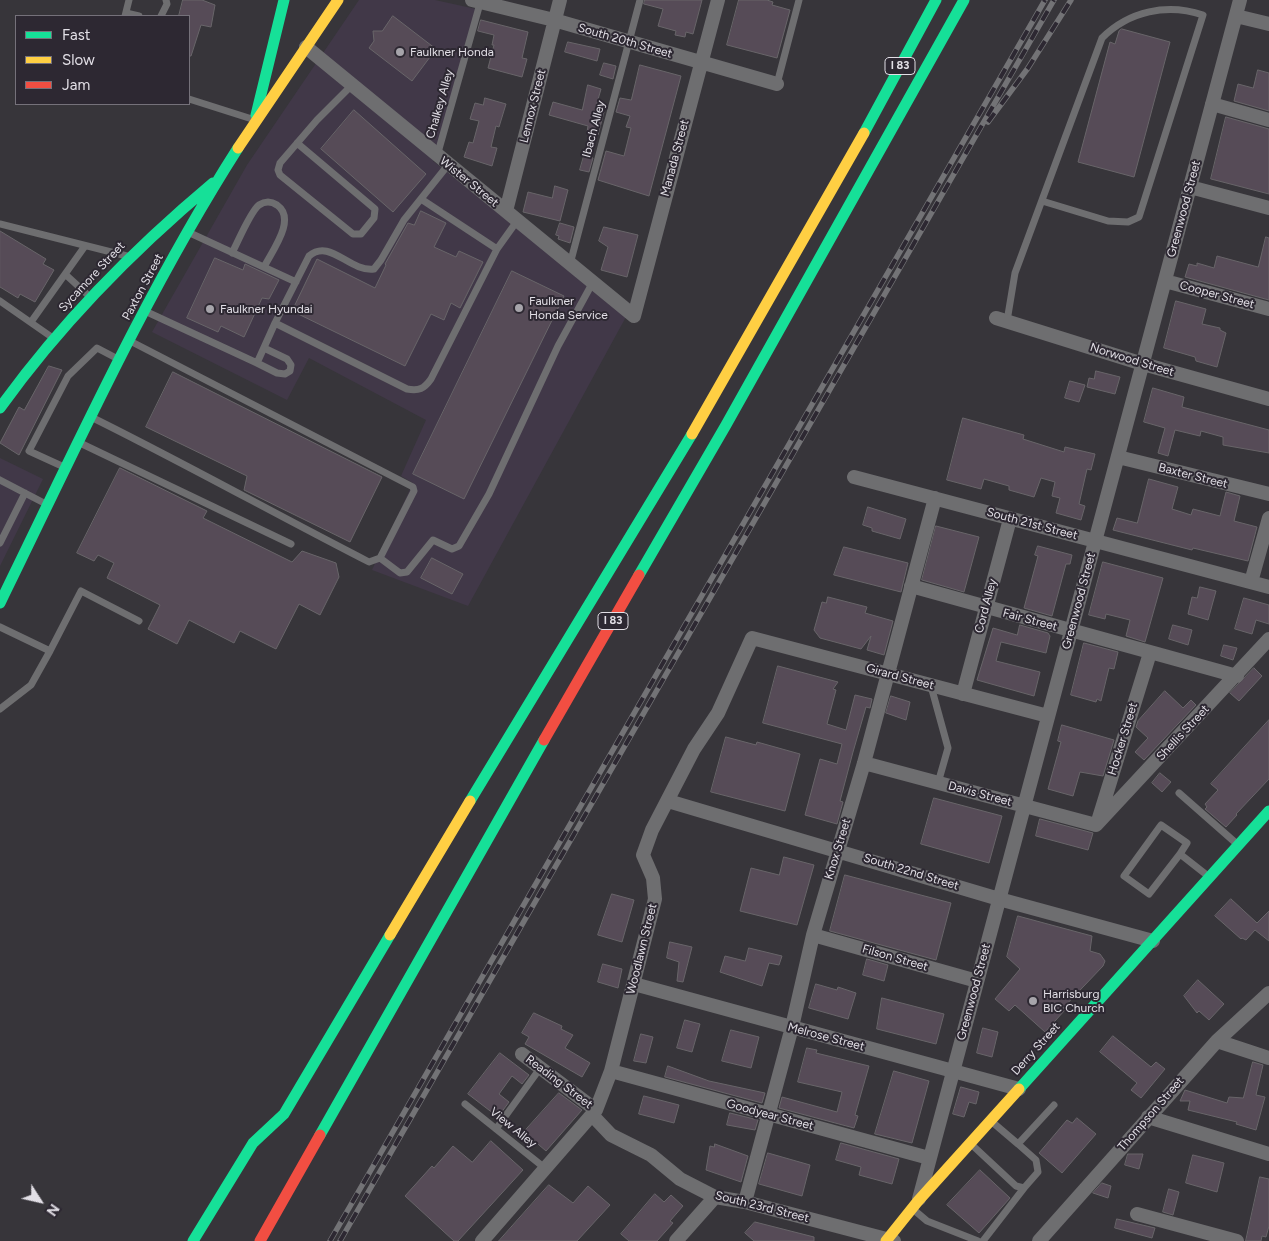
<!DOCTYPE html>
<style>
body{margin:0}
#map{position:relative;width:1269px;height:1241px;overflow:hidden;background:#37353a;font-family:Figtree,sans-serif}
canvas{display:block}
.legend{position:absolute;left:15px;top:15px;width:175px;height:90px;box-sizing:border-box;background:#2d2832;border:1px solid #75717a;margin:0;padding:6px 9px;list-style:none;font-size:15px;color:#e2dfe6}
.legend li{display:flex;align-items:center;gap:10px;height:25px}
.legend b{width:25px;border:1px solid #75717a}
.north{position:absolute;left:15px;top:1176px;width:50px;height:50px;-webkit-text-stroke:4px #2d2832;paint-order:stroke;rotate:125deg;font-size:14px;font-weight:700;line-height:20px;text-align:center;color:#e2dfe6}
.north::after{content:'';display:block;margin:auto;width:18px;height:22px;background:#e2dfe6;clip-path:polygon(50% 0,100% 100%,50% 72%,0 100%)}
</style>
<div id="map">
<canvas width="1269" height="1241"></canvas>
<ul class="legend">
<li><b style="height:6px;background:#16e098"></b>Fast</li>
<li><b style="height:6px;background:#ffcf43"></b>Slow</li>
<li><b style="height:6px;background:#f24e42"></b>Jam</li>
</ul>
<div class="north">N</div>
</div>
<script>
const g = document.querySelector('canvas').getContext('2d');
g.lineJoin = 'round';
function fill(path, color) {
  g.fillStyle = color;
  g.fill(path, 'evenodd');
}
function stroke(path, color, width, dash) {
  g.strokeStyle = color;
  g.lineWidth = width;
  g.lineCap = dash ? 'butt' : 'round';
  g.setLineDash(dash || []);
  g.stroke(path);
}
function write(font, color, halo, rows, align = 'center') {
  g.font = font + ' Figtree,sans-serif';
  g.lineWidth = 4;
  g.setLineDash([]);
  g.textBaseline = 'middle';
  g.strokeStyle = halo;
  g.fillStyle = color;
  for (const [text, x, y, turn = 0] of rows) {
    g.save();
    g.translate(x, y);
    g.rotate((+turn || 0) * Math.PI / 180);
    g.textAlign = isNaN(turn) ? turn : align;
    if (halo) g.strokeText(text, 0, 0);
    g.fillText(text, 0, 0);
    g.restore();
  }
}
const built = new Path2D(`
 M359 0H435L476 9 433 161 627 315 468 606 372 570 413 483 401 476 426 420 309 358 287 400 152 332 247 165Z
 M0 458 43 479 0 566Z`);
const building = new Path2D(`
 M183 0H202L215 5 211 27 201 25 191 56H189V16H179Z
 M645 0H702L693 34 686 32 685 37 675 35 676 31 658 26 663 9 644 4Z
 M739 0H767L773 2 772 5 790 10 777 58 727 45Z
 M393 16 436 49 412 81 369 48 374 41 373 31H382Z
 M481 20 528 32 522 58 527 59 522 77 488 68 494 45H492L494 35 478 31Z
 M1122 29 1170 42 1134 177 1078 162 1110 42 1115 44 1119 31Z
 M568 42 600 49 597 61 565 52Z
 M604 63 616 66 613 79 600 75Z
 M640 65 681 76 649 196 598 180 606 151 624 156 631 128 626 127 630 116 616 112 620 98 631 100Z
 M1258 70 1269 73V111L1234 101 1238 84 1253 88Z
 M588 85 601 89 595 110 604 112 598 135 587 132 588 126 549 115 553 102 582 110Z
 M485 98 506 104 499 127 496 126 491 147 497 148 492 166 464 157 469 142 473 143 479 121 470 119 475 103 483 105Z
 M354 110 426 174 393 212 321 149Z
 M1226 117 1269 129V194L1211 179Z
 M584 156 593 158 589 172 580 170Z
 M555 186 568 190 560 221 523 212 528 192 552 198Z
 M421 211 446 223 434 247 456 257 459 251 483 262 460 308 451 303 444 320 431 314 405 366 292 311 317 259 375 288 386 265 385 264 408 223 414 225Z
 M560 223 574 227 570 243 558 239 559 236 556 235Z
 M604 227 638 235 627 277 601 270 608 247 599 241Z
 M0 231 46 259 43 264 54 270 35 302 20 294 18 298 0 287Z
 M1266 237 1269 238V300L1185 277 1189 264 1197 266V263L1214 268 1217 256 1258 267Z
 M215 258 243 270 245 264 279 280 269 299 262 298 244 337 221 326 218 332 187 318Z
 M512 271 564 296 464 499 413 474Z
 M1176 301 1206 309 1202 324 1220 328V330L1226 333 1217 367 1196 361 1195 357 1164 348Z
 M49 366 62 370 19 455 0 443 19 407 24 410Z
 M1096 371 1120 377 1115 394 1087 387 1089 378 1094 379Z
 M173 372 382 477 350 542 244 490 247 476 146 427Z
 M1070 381 1085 385 1079 402 1065 398Z
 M1153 388 1184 397 1182 407 1269 430V453L1223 445V437L1201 431 1200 436 1175 430 1168 456 1158 453 1165 428 1144 422Z
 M963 418 1024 435 1023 439 1064 452 1065 447 1095 454 1091 470 1087 469 1079 504 1085 506 1081 520 1056 513 1060 498 1052 496 1055 482 1041 478 1034 497 1009 490V486L984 479 981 489 947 480Z
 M120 468 207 511 203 518 292 562 302 551 336 563 339 577 320 615 299 604 276 649 240 631 234 643 189 620 177 644 148 629 160 605 107 578 114 563 98 555 94 561 77 553Z
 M1149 479 1178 487 1172 509 1191 515 1193 509 1220 516 1226 492 1240 496 1234 521 1257 527 1248 561 1193 548 1192 550 1113 530 1117 518 1137 523Z
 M868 507 906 519 900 539 872 531V528L863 525Z
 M936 526 979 537 964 592 922 580Z
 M1038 546 1072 555 1070 564H1066L1052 616 1024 608 1038 556 1035 555Z
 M844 547 908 563 901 592 834 575Z
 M432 558 463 574 452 594 421 578Z
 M1103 562 1163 578 1145 642 1126 636 1130 620 1106 614 1105 619 1089 615Z
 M1200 587 1216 591 1208 620 1188 614 1192 597 1197 598Z
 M828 597 867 607 865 613 893 621 884 655 867 650 871 636 861 649 820 638 814 630 822 602 826 603Z
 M1244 598 1269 605V624L1256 620 1252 634 1235 629Z
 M1020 625 1048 633 1050 636 1046 653 1001 642 996 661 1040 672 1034 696 977 680 993 628 1017 635Z
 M1173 625 1192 630 1188 645 1169 639Z
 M1084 643 1118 652 1114 669 1109 668 1101 701 1097 699 1096 702 1071 695Z
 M1224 645 1237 648 1233 660 1221 656Z
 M778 666 838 682 833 689 836 690 827 724 846 730 855 695 872 699 870 708 866 707 853 752 840 801 843 802 837 824 805 815 820 759 837 764 842 744 763 723Z
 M1254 668 1262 676 1239 701 1230 693Z
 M1165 691 1183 708 1191 700 1196 705 1144 760 1135 752 1148 738 1136 727 1138 721Z
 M891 696 910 702 906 720 886 713Z
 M1269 720V779L1236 814 1237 815 1226 827 1205 809 1207 807 1205 804 1218 790 1211 784Z
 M1062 725 1114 740 1103 776 1080 772 1073 796 1048 789 1061 742 1058 741Z
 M726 737 756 745 757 742 800 754 785 811 711 792Z
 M1160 773 1171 782 1162 792 1152 783Z
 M934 798 1002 816 989 863 921 844Z
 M1040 819 1093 833 1088 850 1036 836Z
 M784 857 814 865 797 925 740 911 751 868 779 875Z
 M845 875 951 903 936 960 830 931Z
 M612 894 634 900 622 942 598 935Z
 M1231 899 1257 923 1269 911V941L1255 930 1246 940 1242 938 1241 939 1215 916Z
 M1018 916 1092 936 1090 951 1100 954 1105 961 1103 966 1063 1008 1065 1010 1045 1032 1015 1005 1009 1011 995 999 1020 969 1007 957Z
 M670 942 692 947 683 982 677 981 679 962 667 958Z
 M749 948 782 956 779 965 769 963 762 986 720 972 725 956 745 961Z
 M867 959 888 965 884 981 863 975Z
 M603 964 622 969 618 988 598 982Z
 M1198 980 1224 1004 1209 1020 1199 1011 1197 1013 1184 996Z
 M816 984 837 990 838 987 856 993 848 1019 809 1008Z
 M882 998 944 1014 936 1044 877 1029Z
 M534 1013 562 1026 561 1029 573 1035 565 1048 590 1063 582 1077 525 1044 529 1037 522 1033Z
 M685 1020 700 1024 692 1052 677 1048Z
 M983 1028 998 1032 992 1057 977 1053Z
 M731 1030 759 1037 751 1068 722 1061Z
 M641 1034 653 1037 646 1063 634 1061Z
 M1113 1036 1151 1067 1156 1062 1165 1069 1141 1098 1131 1090 1137 1083 1100 1052Z
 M807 1048 817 1050 816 1053 869 1066 855 1115 858 1116 854 1128 779 1108 782 1097 837 1112 842 1092 798 1082Z
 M500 1053 529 1075 522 1084 512 1076 499 1094 509 1102 498 1117 468 1094Z
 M1253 1062 1263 1065 1256 1095 1265 1097 1256 1130 1236 1124 1237 1122 1188 1110 1190 1101H1180L1185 1090 1227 1103 1229 1097 1243 1098Z
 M668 1066 709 1081 765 1093 762 1103 665 1077Z
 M894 1071 929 1081 912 1143 875 1134Z
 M961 1087 979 1092 976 1104 969 1102 964 1117 953 1114Z
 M559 1093 582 1110 546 1151 524 1132Z
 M644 1096 679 1105 674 1123 639 1114Z
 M730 1113 758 1120 755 1130 727 1125Z
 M1077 1118 1096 1134 1062 1173 1039 1153 1067 1120 1072 1123Z
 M491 1141 523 1170 458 1241H454L405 1196 432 1166 434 1168 453 1146 472 1162Z
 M841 1143 899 1159 892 1184 859 1175 861 1167 836 1160Z
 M715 1144 748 1156 741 1182 706 1170 710 1146 714 1147Z
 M768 1153 810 1165 802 1196 759 1184Z
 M1128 1154H1143L1139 1169 1125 1165Z
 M1193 1155 1224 1163 1217 1192 1186 1183Z
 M980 1170 1010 1198 979 1233 947 1205Z
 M1260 1177 1269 1179V1226L1266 1237 1262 1236 1261 1241H1246Z
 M1102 1183 1111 1186 1108 1198 1093 1193Z
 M549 1185 573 1203 588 1186 610 1205 577 1241H499Z
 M1169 1189 1179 1192 1173 1215 1163 1212Z
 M655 1194 664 1202 671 1195 683 1206 670 1221 673 1223 657 1241H629L621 1234Z
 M1117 1219 1155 1228 1152 1238 1115 1228Z
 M755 1222 814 1237V1241H754L745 1233Z`);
const lane = new Path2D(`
 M126 13 139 16
 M125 16 129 0
 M161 16 167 4 166 0
 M777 84 799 0
 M189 99 252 119
 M297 143 375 209 374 218 361 234H353L280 175 278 170 280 163 317 120 352 85
 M437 156 481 0
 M421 199 497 249
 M0 224 127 256
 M190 233 296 282
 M232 253C238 242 250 212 259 205 265 201 271 201 277 205 297 219 272 251 264 267
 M570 264 640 0
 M65 274 89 296
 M0 301 53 338
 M147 312 257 363 275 323 407 389C419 391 424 389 431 379L497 249 517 221
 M1007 321 1015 273 1102 38C1129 11 1167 3 1203 15L1139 217 1128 222 1108 221 1042 201
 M31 322 85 246
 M275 323 309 256C330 238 349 272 374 269L381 260 404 220 448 165
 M257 363 277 373 285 374 290 371 291 365 287 359 264 348
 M93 418C186 464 277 515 369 562L380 558 414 491 413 487 132 342
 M80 443 291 544
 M64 467 29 451 68 376 97 348 118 359
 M0 480 46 504
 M0 543 25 493
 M380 558 400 573 407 572 433 540 452 549 459 546 489 494 558 346 593 282
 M0 627 50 651 81 591 139 621
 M931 686 948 748 938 783
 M0 709 31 685 50 651
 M1179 793 1237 844
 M1180 854 1149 894 1124 876 1161 825 1187 843 1180 854 1208 876
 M465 1104 546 1169
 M991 1121 1018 1144 1054 1105
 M496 1129 541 1067
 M971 1144 1016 1186 1024 1188 1038 1172 1036 1160 1018 1144
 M914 1210 927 1221 978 1241
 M983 1241 1024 1188`);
const street = new Path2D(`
 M472 0 554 20 777 84
 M1236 16 1269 24
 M306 47 634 316 718 0
 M1212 104 1269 120
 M1190 187 1269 208
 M506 211 560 0
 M1165 281 1269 309
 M996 318 1143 364 1269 399
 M1118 457 1269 494
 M854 477 1269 587
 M1251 582 1269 518
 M911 586 1237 676
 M963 694 1010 519
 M864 763 1096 825
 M668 801 999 899 1153 941
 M1098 821 1150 653
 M1096 825 1269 639
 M813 935 977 981
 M634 984 1019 1089
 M1217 1041 1269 1058
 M522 1054 596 1110
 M611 1071 929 1158
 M593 1116 611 1135 651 1155 680 1179 715 1197 745 1202 894 1241
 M1148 1117 1269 1154
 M919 1199 1240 0
 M745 1202 792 1027 813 935 864 763 935 498
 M1137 1214 1237 1241
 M482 1241 596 1110 611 1071 655 899 653 878 643 855 652 830 694 749 718 713 752 638 1048 716
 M676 1241 715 1197
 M1039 1241 1217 1041 1269 993`);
const fast = new Path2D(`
 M256 115 284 0
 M864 133 936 0
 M0 408C61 323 133 250 213 183
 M639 575 726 425 964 0
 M0 603C75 450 146 292 238 148
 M470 801 692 434
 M1019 1089 1269 811
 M320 1135 544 740
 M193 1241 253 1143 284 1114 390 935`);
const slow = new Path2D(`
 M238 148 338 0
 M692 434 864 133
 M390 935 470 801
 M886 1241 918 1201 1019 1089`);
const jam = new Path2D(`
 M544 740 639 575
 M260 1241 320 1135`);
const rail = new Path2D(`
 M988 122 1028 68 1071 0
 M330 1241 1045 0
 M340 1241 1054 0`);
const markers = [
 [400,52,5,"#a6a4aa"],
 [519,308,5,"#a6a4aa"],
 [210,309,5,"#a6a4aa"],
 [1033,1001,5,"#a6a4aa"]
];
const shields = [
 [900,66,30],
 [613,621,30]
];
const shieldNames = [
 ["I 83",900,66],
 ["I 83",613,621]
];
const streetNames = [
 ["South 20th Street",625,41,16],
 ["Chalkey Alley",440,104,-74],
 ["Lennox Street",533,106,-76],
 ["Ibach Alley",594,129,-75],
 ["Manada Street",675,158,-75],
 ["Wister Street",469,182,39],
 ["Greenwood Street",1184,209,-75],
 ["Sycamore Street",92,277,-47],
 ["Paxton Street",143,287,-62],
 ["Cooper Street",1217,295,15],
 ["Norwood Street",1132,360,17],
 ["Baxter Street",1193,476,14],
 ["South 21st Street",1032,524,15],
 ["Greenwood Street",1079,601,-75],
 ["Cord Alley",986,606,-75],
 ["Fair Street",1030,620,15],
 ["Girard Street",900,677,15],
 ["Shellis Street",1183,733,-47],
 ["Hocker Street",1123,739,-73],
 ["Davis Street",980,794,15],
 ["Knox Street",838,849,-73],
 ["South 22nd Street",911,872,17],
 ["Woodlawn Street",642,949,-76],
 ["Filson Street",895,958,16],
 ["Greenwood Street",974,992,-75],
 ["Melrose Street",826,1037,15],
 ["Derry Street",1036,1049,-48],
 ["Reading Street",559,1082,37],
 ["Thompson Street",1151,1114,-49],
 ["Goodyear Street",770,1115,15],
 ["View Alley",513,1128,39],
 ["South 23rd Street",762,1207,14]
];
const poiNames = [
 ["Faulkner Honda",410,52],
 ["Faulkner",529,301],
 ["Honda Service",529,315],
 ["Faulkner Hyundai",220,309],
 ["Harrisburg",1043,994],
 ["BIC Church",1043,1008]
];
fill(built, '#413848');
fill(building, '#564b57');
stroke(building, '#686569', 1);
stroke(lane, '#6e6e70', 7);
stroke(street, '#6e6e70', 14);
stroke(fast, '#16e098', 11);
stroke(slow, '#ffcf43', 11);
stroke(jam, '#f24e42', 11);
stroke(rail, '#737376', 5.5);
stroke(rail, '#2d2832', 4, [11]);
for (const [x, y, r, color] of markers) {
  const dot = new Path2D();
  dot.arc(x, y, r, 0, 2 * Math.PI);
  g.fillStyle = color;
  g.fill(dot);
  stroke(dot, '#2d2832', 2);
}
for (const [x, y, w] of shields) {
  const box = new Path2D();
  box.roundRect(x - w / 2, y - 8.5, w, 17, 4);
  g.fillStyle = '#2d2832';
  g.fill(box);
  stroke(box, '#e2dfe6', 1);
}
write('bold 11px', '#e2dfe6', null, shieldNames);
write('12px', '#e2dfe6', '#2d2832', streetNames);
write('12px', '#e2dfe6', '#2d2832', poiNames, 'left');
</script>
